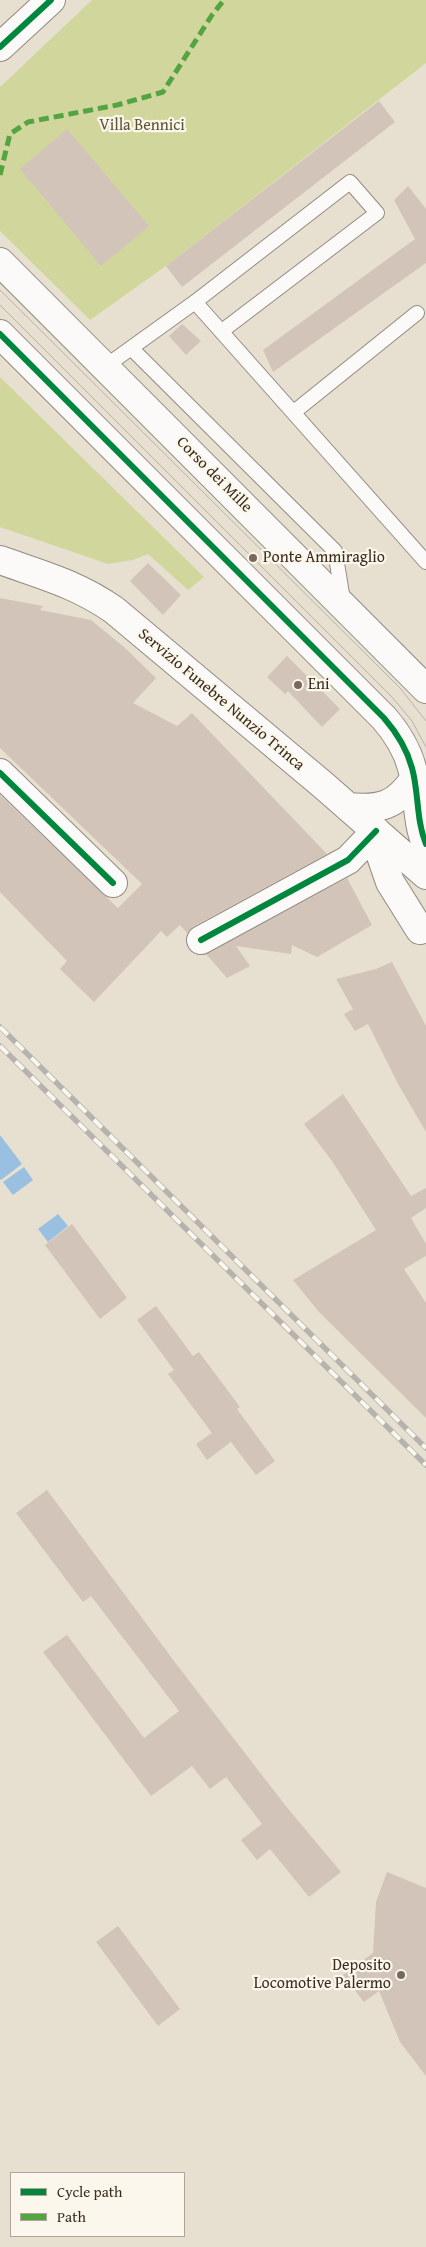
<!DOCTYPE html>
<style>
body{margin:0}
#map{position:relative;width:426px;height:2247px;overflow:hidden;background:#e7e0d0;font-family:"Gentium Book Plus",serif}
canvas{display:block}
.legend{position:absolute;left:10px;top:2172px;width:175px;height:65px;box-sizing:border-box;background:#fbf7ec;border:1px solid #aea59a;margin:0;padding:6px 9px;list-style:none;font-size:15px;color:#3b2a1e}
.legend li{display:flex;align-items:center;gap:10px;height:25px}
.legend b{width:25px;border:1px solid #aea59a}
</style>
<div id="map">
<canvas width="426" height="2247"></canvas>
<ul class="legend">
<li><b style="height:6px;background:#00873e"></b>Cycle path</li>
<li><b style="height:6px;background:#54a441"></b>Path</li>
</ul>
</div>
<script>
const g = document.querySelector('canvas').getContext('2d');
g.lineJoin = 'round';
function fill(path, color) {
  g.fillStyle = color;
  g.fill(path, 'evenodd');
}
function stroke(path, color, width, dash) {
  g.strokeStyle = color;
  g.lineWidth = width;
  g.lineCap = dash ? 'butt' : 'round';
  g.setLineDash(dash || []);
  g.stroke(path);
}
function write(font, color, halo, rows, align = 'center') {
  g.font = font + ' "Gentium Book Plus",serif';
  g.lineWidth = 4.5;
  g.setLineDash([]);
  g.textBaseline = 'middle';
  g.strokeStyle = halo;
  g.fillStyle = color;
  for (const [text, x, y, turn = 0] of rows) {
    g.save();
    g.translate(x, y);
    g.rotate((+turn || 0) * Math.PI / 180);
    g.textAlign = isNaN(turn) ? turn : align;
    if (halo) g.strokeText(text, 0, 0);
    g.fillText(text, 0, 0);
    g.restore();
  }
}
const green = new Path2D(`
 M92 0H426V63L166 266 90 320 0 231V87Z
 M0 377 204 577 188 590 148 554 133 560 108 564 0 527Z`);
const water = new Path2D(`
 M0 1135 22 1164 1 1180 0 1179Z
 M24 1167 33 1180 13 1195 3 1182Z
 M58 1214 68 1226 48 1242 38 1229Z`);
const building = new Path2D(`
 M379 101 395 122 182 287 166 266Z
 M67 129 149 226 101 266 20 169Z
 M408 186 426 209V263L273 372 263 350 415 239 394 200Z
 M182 324 201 341 186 355 169 336Z
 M148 563 181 595 163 615 130 581Z
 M0 598 43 606 40 610 91 620 124 647 156 678 133 703 177 726 192 713 327 854 194 926 187 933 180 925 167 937 161 931 94 1002 60 969 67 961 0 892V795L118 908 142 884 0 748Z
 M287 656 340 709 322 727 288 691 285 694 267 677Z
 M347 878 372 925 317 957 292 945 291 954 236 946 250 966 227 978 206 954Z
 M392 962 426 1026V1132L398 1084 368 1024 355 1031 344 1014 353 1009 336 979 376 969Z
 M343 1094 411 1196 426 1188V1208L411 1218 426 1244V1256L404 1269 426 1303V1418L319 1312 293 1280 376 1230 332 1161 304 1124Z
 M72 1224 127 1298 100 1319 45 1245Z
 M156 1306 193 1356 199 1352 240 1407 237 1409 275 1461 256 1475 231 1442 207 1460 196 1444 212 1433 168 1374 174 1370 137 1320Z
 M47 1490 177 1665 285 1805 341 1872 309 1897 270 1849 257 1860 241 1840 262 1824 226 1777 210 1789 192 1766 151 1796 43 1652 67 1635 144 1738 179 1711 91 1596 83 1602 16 1513Z
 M387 1872 426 1888V2076L400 2042 379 1991 364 2002 343 1975 373 1953 376 1902Z
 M118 1926 180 2009 158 2026 96 1942Z`);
const service = new Path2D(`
 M195 302 426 562
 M131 348 335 551 343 600
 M106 366 195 302 350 182 377 213 222 331
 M294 412 417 313`);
const minor = new Path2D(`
 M0 47 51 0
 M0 773 113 883
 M376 831 381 856 390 882 420 930
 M201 940 348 860 376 831`);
const tertiary = new Path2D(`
 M0 262 426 689
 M0 334 384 718C397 733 407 749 412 768 419 793 416 820 426 844
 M0 560C42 575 77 584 114 610L323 785 426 875
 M348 807C380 810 396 806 414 779`);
const tram = new Path2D(`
 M0 290 400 688 426 721
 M0 305 392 697 412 721 426 747`);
const rail = new Path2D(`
 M0 1027 426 1448
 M0 1046 426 1465`);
const quiet = new Path2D(`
 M0 175 10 134 28 122 117 105 163 92 212 15 224 0`);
const cycleway = new Path2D(`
 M0 47 51 0
 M0 334 384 718C397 733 407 749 412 768 419 793 416 820 426 844
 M0 773 113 883
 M201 940 348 860 376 831`);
const markers = [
 [253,558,5,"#776a5c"],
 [298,685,5,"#776a5c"],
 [401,1975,5,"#776a5c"]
];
const parkNames = [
 ["Villa Bennici",142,126]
];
const streetNames = [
 ["Corso dei Mille",214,475,45],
 ["Servizio Funebre Nunzio Trinca",221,700,40]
];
const poiNames = [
 ["Ponte Ammiraglio",263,558],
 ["Eni",308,685],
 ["Deposito",391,1966,"right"],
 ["Locomotive Palermo",391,1984,"right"]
];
fill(green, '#d1d79c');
fill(water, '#99c0e1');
fill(building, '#d2c4b8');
stroke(service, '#928b81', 16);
stroke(minor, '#928b81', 30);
stroke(tertiary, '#928b81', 30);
stroke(service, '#fbfaf8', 14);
stroke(minor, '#fbfaf8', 28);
stroke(tertiary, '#fbfaf8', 28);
stroke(tram, '#b6b3af', 1);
stroke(rail, '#b6b3af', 5.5);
stroke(rail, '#fbf7ec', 4, [11]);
stroke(quiet, '#54a441', 5, [10, 5]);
stroke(cycleway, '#00873e', 6);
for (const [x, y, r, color] of markers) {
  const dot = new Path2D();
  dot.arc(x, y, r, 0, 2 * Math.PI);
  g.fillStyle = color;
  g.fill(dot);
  stroke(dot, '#fbf7ec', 2);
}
write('16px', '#5c5333', '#fbf7ec', parkNames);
write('16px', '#3b2a1e', '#fbf7ec', streetNames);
write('16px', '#3b2a1e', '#fbf7ec', poiNames, 'left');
</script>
